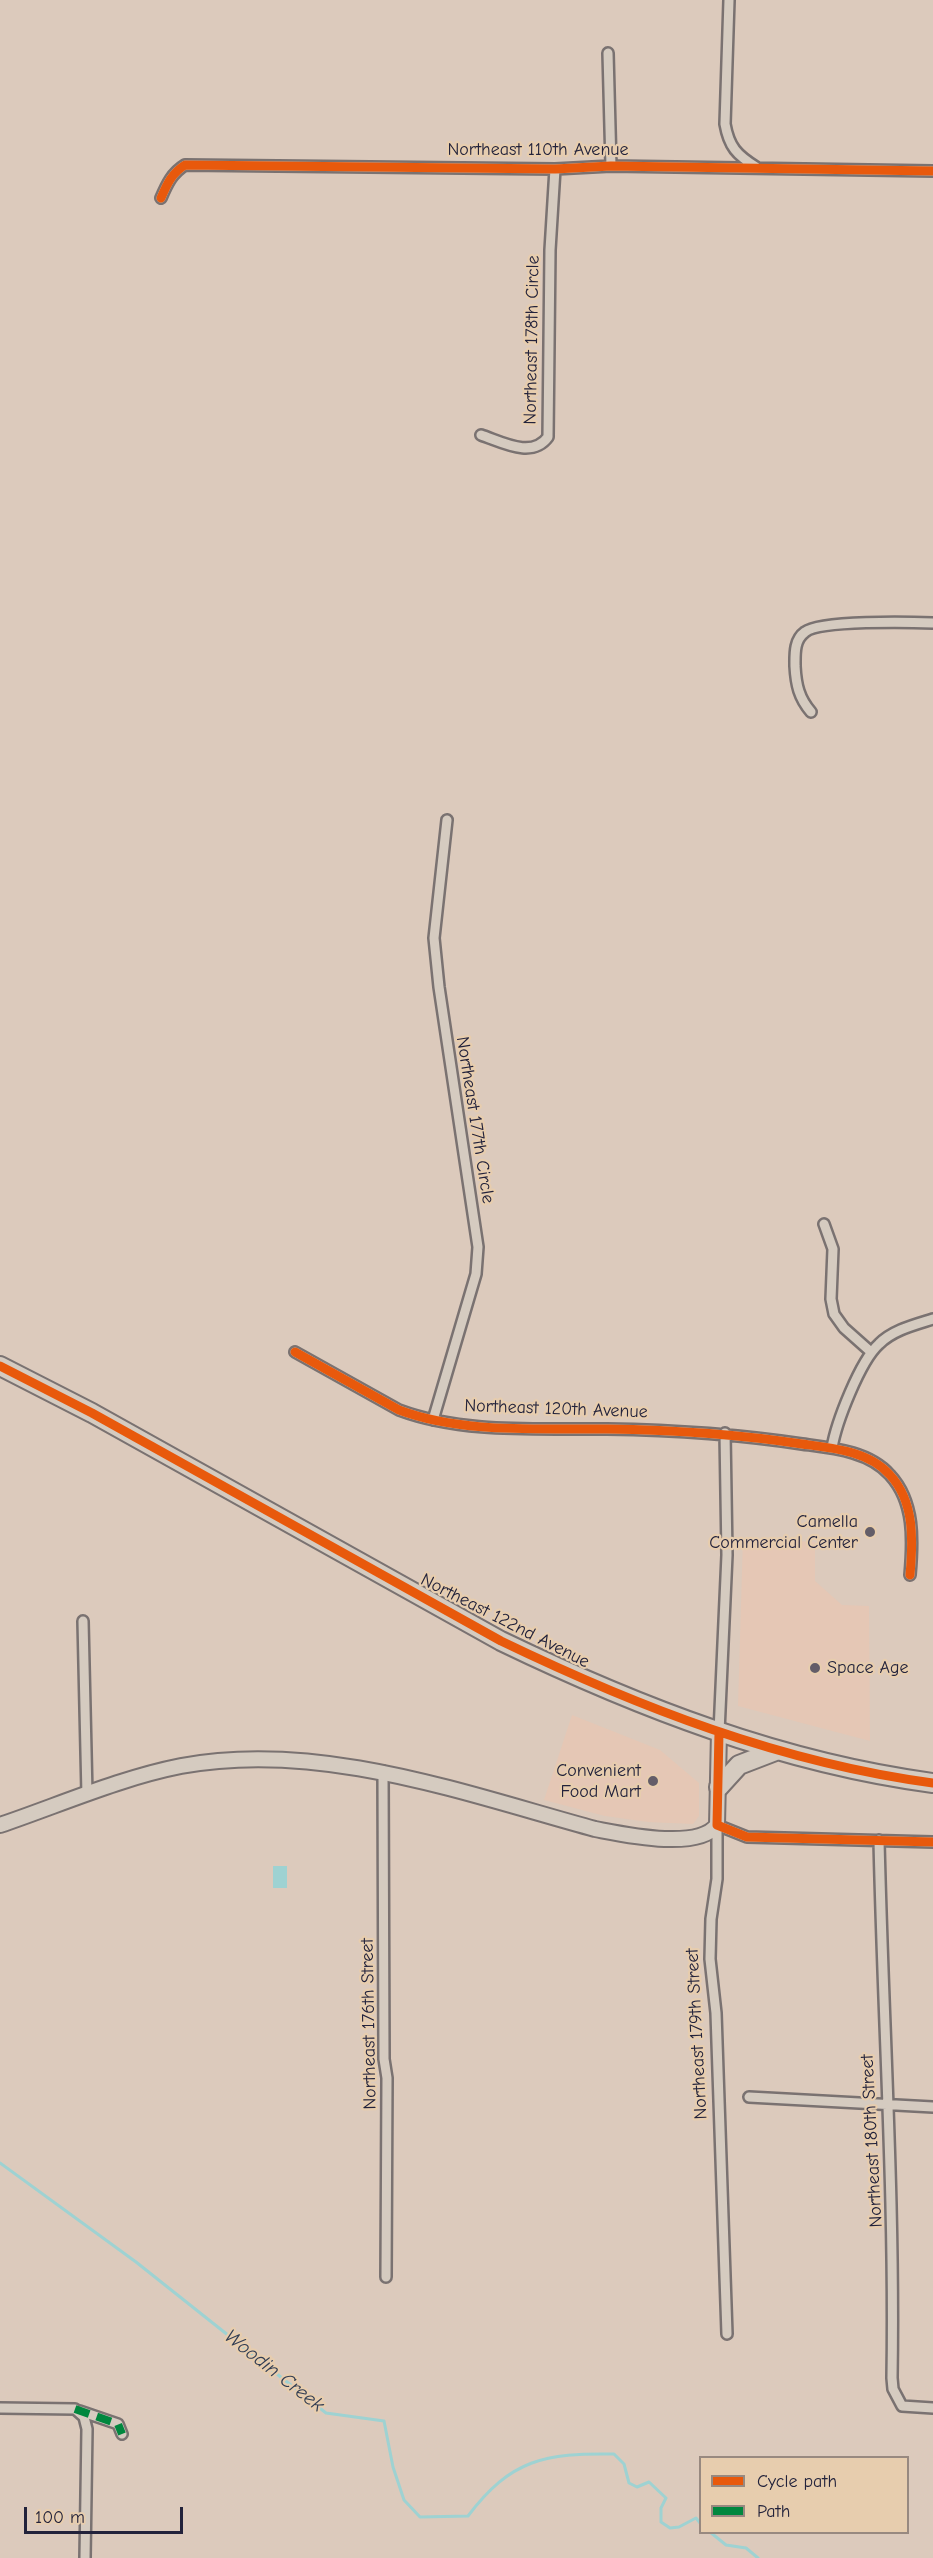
<!DOCTYPE html>
<style>
body{margin:0}
#map{position:relative;width:933px;height:2558px;overflow:hidden;background:#dccabc;font-family:"Comic Neue",sans-serif}
canvas{display:block}
.legend{position:absolute;left:699px;top:2456px;width:210px;height:78px;box-sizing:border-box;background:#e7cdae;border:2px solid #988980;margin:0;padding:8px 10px;list-style:none;font-size:18px;color:#22223b}
.legend li{display:flex;align-items:center;gap:12px;height:30px}
.legend b{width:30px;border:2px solid #988980}
.scale{position:absolute;left:24px;top:2507px;width:159px;height:27px;box-sizing:border-box;border:3px solid #22223b;border-top:0;padding-left:8px;font-size:18px;line-height:21px;white-space:nowrap;color:#22223b;-webkit-text-stroke:4px #e7cdae;paint-order:stroke}
</style>
<div id="map">
<canvas width="933" height="2558"></canvas>
<ul class="legend">
<li><b style="height:8px;background:#e8590c"></b>Cycle path</li>
<li><b style="height:8px;background:#00873e"></b>Path</li>
</ul>
<div class="scale">100 m</div>
</div>
<script>
const g = document.querySelector('canvas').getContext('2d');
g.lineJoin = 'round';
function fill(path, color) {
  g.fillStyle = color;
  g.fill(path, 'evenodd');
}
function stroke(path, color, width, dash) {
  g.strokeStyle = color;
  g.lineWidth = width;
  g.lineCap = dash ? 'butt' : 'round';
  g.setLineDash(dash || []);
  g.stroke(path);
}
function write(font, color, halo, rows, align = 'center') {
  g.font = font + ' "Comic Neue",sans-serif';
  g.lineWidth = 4.5;
  g.setLineDash([]);
  g.textBaseline = 'middle';
  g.strokeStyle = halo;
  g.fillStyle = color;
  for (const [text, x, y, turn = 0] of rows) {
    g.save();
    g.translate(x, y);
    g.rotate((+turn || 0) * Math.PI / 180);
    g.textAlign = isNaN(turn) ? turn : align;
    if (halo) g.strokeText(text, 0, 0);
    g.fillText(text, 0, 0);
    g.restore();
  }
}
const built = new Path2D(`
 M743 1538 815 1542V1581L842 1605 869 1606 870 1741 738 1706Z
 M572 1715 660 1750 699 1783V1816L693 1824 648 1822 605 1816 544 1800Z`);
const water = new Path2D(`
 M273 1866H287V1888H273Z`);
const stream = new Path2D(`
 M0 2163 136 2262 326 2413 384 2421 393 2467 404 2500 420 2517 468 2516C511 2459 545 2453 614 2454L624 2464 629 2483 637 2487 649 2482 666 2498 661 2508V2522L670 2528 679 2527 696 2518 700 2523
 M710 2532 726 2545 746 2548 758 2558`);
const street = new Path2D(`
 M729 0 725 124C729 147 737 155 756 167
 M608 53 611 166
 M161 198C167 184 172 173 185 165L555 169 611 166 933 171
 M481 435C502 442 532 459 548 437L550 250 555 169
 M811 712C799 698 796 685 795 666 795 654 794 640 805 632 820 620 910 622 933 623
 M824 1224 833 1249 831 1299 834 1314 844 1328 871 1352
 M295 1352 399 1410C463 1434 539 1428 607 1429 673 1430 736 1434 802 1444 832 1448 869 1451 890 1475 915 1502 913 1541 910 1575
 M433 1420 476 1274 478 1247 439 987 434 938 447 820
 M832 1448C836 1423 860 1361 879 1344 893 1330 914 1325 933 1319
 M83 1621 87 1795
 M719 1732 727 1555 725 1433
 M383 1771 384 2059 387 2078 386 2277
 M879 1840C883 2020 895 2199 892 2378L893 2389 902 2406 933 2408
 M749 2097 933 2107
 M727 2334 716 2013 710 1959 711 1919 717 1879V1825L747 1837 933 1842
 M0 2408 75 2409 84 2417 87 2429 85 2558
 M80 2411 118 2424 122 2434`);
const secondary = new Path2D(`
 M0 1825C59 1805 120 1778 181 1766 319 1740 463 1793 595 1829 622 1834 698 1851 717 1825L719 1732`);
const highway = new Path2D(`
 M0 1366 92 1413 501 1641C638 1707 782 1763 933 1783
 M719 1787 739 1765 778 1750`);
const quiet = new Path2D(`
 M75 2409 118 2424 122 2434`);
const cycleway = new Path2D(`
 M161 198C167 184 172 173 185 165L555 169 611 166 933 171
 M295 1352 399 1410C463 1434 539 1428 607 1429 673 1430 736 1434 802 1444 832 1448 869 1451 890 1475 915 1502 913 1541 910 1575
 M0 1366 92 1413 501 1641C638 1707 782 1763 933 1783
 M719 1732 717 1825 747 1837 933 1842`);
const markers = [
 [870,1532,6,"#635d68"],
 [815,1668,6,"#635d68"],
 [653,1781,6,"#635d68"]
];
const streetNames = [
 ["Northeast 110th Avenue",538,150],
 ["Northeast 178th Circle",532,340,-89],
 ["Northeast 177th Circle",475,1120,81],
 ["Northeast 120th Avenue",556,1409,2],
 ["Northeast 122nd Avenue",505,1621,27],
 ["Northeast 176th Street",369,2024,-91],
 ["Northeast 179th Street",697,2034,-93],
 ["Northeast 180th Street",872,2141,-93]
];
const poiNames = [
 ["Camella",858,1522],
 ["Commercial Center",858,1543],
 ["Space Age",827,1668,"left"],
 ["Convenient",641,1771],
 ["Food Mart",641,1792]
];
const waterNames = [
 ["Woodin Creek",274,2371,38]
];
fill(built, '#e5c7b5');
fill(water, '#9ed2d2');
stroke(stream, '#9ed2d2', 3);
stroke(street, '#7a7271', 14);
stroke(secondary, '#7a7271', 18);
stroke(highway, '#7a7271', 22);
stroke(street, '#d5cbc0', 9);
stroke(secondary, '#d5cbc0', 14);
stroke(highway, '#d5cbc0', 18);
stroke(quiet, '#00873e', 8, [15, 8]);
stroke(cycleway, '#e8590c', 9);
for (const [x, y, r, color] of markers) {
  const dot = new Path2D();
  dot.arc(x, y, r, 0, 2 * Math.PI);
  g.fillStyle = color;
  g.fill(dot);
  stroke(dot, '#e7cdae', 2);
}
write('18px', '#22223b', '#e7cdae', streetNames);
write('18px', '#22223b', '#e7cdae', poiNames, 'right');
write('italic 20px', '#313d53', '#e7cdae', waterNames);
</script>
